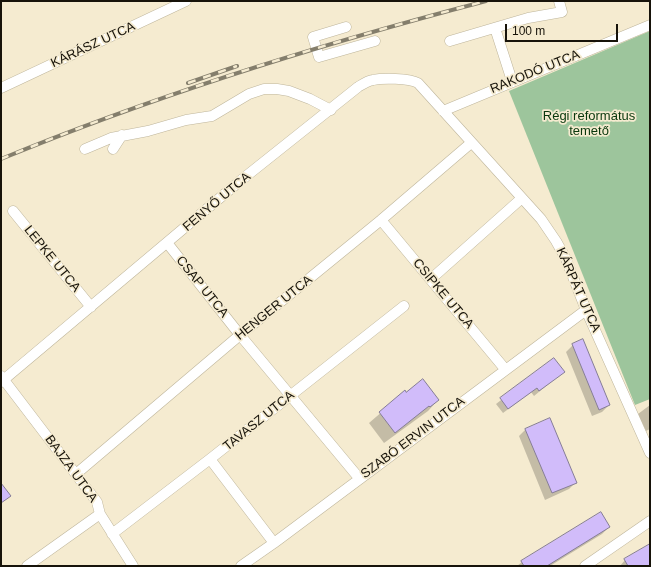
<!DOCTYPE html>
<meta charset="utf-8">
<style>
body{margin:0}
#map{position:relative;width:651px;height:567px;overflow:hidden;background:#f5ebd0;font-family:Helvetica,sans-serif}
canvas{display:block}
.frame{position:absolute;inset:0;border:2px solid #17130a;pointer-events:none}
.scale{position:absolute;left:505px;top:24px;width:113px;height:18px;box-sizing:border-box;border:2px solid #17130a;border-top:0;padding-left:5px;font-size:12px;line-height:14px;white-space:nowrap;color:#17130a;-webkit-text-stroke:3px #f5ebd0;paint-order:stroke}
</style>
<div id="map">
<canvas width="651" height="567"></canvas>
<div class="frame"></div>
<div class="scale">100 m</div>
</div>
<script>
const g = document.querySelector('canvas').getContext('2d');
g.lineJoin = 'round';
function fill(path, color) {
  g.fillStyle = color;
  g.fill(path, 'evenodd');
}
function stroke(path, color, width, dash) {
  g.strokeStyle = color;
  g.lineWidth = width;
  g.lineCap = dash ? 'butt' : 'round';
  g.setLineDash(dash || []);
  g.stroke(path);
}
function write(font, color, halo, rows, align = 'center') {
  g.font = font + ' Helvetica,sans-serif';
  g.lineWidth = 3.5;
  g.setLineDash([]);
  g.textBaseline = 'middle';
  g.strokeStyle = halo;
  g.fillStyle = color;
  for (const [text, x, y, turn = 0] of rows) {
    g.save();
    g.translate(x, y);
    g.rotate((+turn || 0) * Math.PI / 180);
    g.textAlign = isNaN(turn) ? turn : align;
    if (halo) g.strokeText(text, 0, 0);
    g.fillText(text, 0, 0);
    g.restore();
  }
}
const green = new Path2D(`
 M650 31V399L635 405 509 91Z`);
const shadow = new Path2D(`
 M573 345 609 405 602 412 592 416 566 352Z
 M554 359 563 372 534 396 531 392 503 413 496 404Z
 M405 392 438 400 428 411 384 443 369 423Z
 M650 405V429L646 431 638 414Z
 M525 430 576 482 569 489 545 500 519 436Z
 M609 527 602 534 550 566H517L522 562Z
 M650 545V566H620L625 560Z`);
const building = new Path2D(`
 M583 339 610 405 599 410 572 344Z
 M554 358 565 372 539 391 537 388 508 409 500 398Z
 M423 379 439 400 430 407 429 406 395 433 379 412 405 390 406 392Z
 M550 418 577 483 552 493 525 429Z
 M1 483 11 496 1 503Z
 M601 512 610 527 547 566H524L521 561Z
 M650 544V566H628L624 559Z`);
const minor = new Path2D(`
 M346 27 313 37 319 57 375 41
 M495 28 512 81
 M450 41 528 18 562 12 559 1
 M1 88 186 1
 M443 111 650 25
 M85 149 111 138 148 131 186 120 212 116 249 94 264 89H277L289 91 310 99 331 110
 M113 149 122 135
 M13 211 91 307
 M381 220 505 369
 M168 244 240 335 359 478
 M431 279 522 198
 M1 376 97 502 100 514 133 566
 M1 382 240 181 358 87C363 84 367 81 373 80 382 78 409 78 418 83L541 219 556 241 566 259 586 310 650 453
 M210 459 274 543
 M76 474 240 335 381 220 471 143
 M112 534 210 459 404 306
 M27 566 100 514
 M241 566 274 543 586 310
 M585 566 650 521`);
const rail = new Path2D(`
 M188 83 237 66
 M1 159C159 94 321 44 486 1`);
const streetNames = [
 ["KÁRÁSZ UTCA",93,45,-25],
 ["RAKODÓ UTCA",535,72,-22],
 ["FENYŐ UTCA",217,202,-40],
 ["LEPKE UTCA",52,259,51],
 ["CSAP UTCA",202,287,51],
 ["KÁRPÁT UTCA",578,290,66],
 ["CSIPKE UTCA",443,294,50],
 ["HENGER UTCA",274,308,-39],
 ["TAVASZ UTCA",259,421,-39],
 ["SZABÓ ERVIN UTCA",413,438,-37],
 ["BAJZA UTCA",71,469,54]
];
const parkNames = [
 ["Régi református",589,116],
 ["temető",589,131]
];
fill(green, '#9dc59c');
fill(shadow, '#0003');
fill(building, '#d1bcfa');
stroke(building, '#857d96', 1);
stroke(minor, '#beb59b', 11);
stroke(minor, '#fff', 10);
stroke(rail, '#847e6c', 4);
stroke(rail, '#f5ebd0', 2.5, [8]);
write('13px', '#17130a', '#f5ebd0', streetNames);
write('13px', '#09380d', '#f5ebd0', parkNames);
</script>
